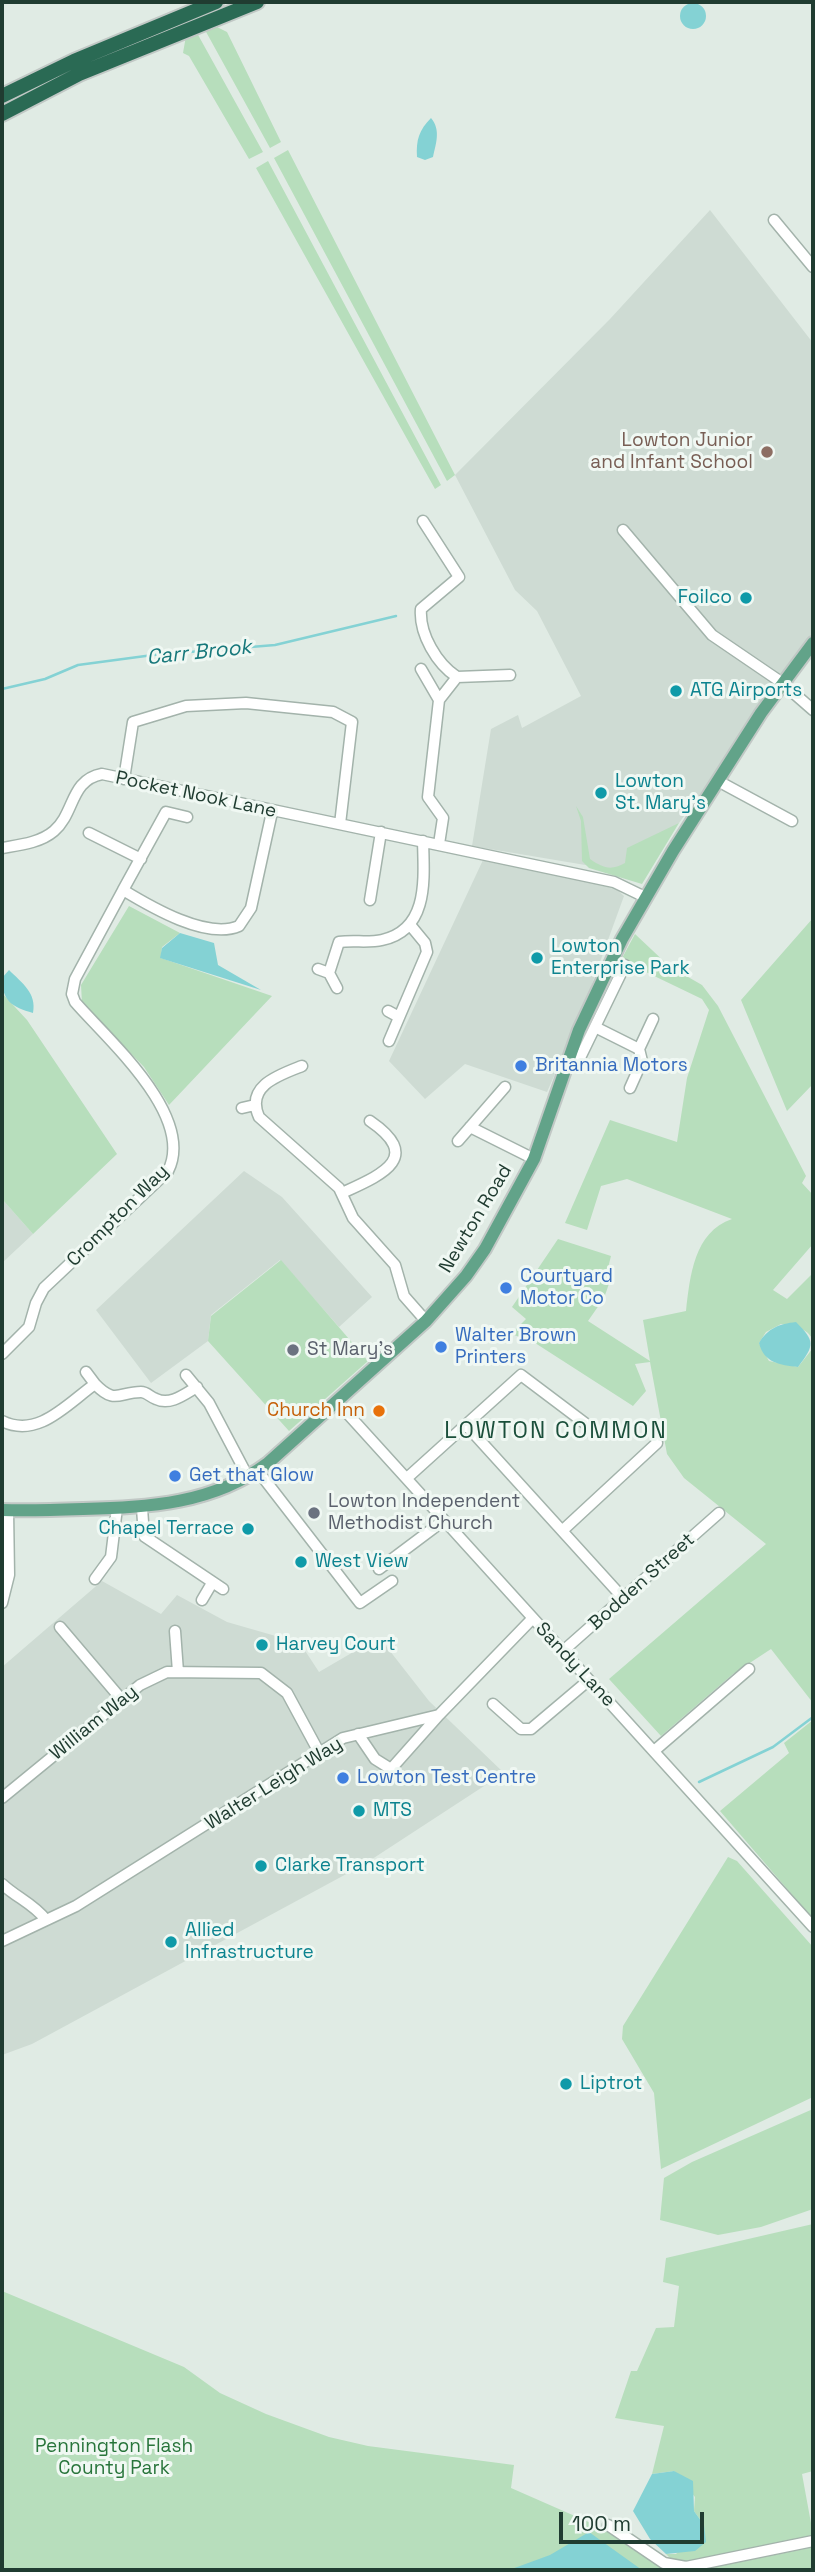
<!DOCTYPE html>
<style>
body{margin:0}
#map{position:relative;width:815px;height:2572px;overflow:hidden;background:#e0ebe4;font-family:"Space Grotesk",sans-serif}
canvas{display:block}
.frame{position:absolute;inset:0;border:4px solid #203c31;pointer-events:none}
.scale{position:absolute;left:559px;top:2512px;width:145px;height:32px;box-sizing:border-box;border:4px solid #203c31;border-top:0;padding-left:9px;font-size:21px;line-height:24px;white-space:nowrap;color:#203c31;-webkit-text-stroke:5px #f0f8f3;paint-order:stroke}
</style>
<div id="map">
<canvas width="815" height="2572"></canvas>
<div class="frame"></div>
<div class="scale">100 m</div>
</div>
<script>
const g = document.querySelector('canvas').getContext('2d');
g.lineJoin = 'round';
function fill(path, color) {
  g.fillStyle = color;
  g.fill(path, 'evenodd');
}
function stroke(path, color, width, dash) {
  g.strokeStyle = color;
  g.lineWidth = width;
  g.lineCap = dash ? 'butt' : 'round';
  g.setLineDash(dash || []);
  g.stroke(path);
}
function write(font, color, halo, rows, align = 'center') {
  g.font = font + ' "Space Grotesk",sans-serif';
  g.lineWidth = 6;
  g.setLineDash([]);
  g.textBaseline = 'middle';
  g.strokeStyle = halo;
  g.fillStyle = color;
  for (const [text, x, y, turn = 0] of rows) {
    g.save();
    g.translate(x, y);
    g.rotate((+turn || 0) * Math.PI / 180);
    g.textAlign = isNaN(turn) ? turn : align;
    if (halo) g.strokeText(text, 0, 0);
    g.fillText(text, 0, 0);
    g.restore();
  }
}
const built = new Path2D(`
 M710 210 813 343V638L679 823 621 871 472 846 491 729 518 715 522 728 581 696 537 611 515 590 455 475 610 319Z
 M483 860 613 886 624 896 580 1017 547 1092 465 1064 425 1099 389 1061Z
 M244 1171 282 1197 372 1297 339 1327 280 1260 211 1315 208 1341 151 1383 96 1310Z
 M2 1199 33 1234 2 1263Z
 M102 1581 161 1614 177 1595 227 1622 300 1643 319 1672 379 1637 429 1701 504 1773 363 1865 32 2044 2 2055V1667Z`);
const green = new Path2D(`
 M215 26 227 32 281 142 270 148 205 30Z
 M197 33 263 152 249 159 189 56 183 53 186 36Z
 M288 150 455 475 447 481 274 158Z
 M268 161 441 485 435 489 256 168Z
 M576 806 583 817 590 859C603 868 611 871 625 863L627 848 679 823 642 884 589 868 582 861 581 821Z
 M129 906 180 933 162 947 161 958 272 996 169 1105 144 1067 82 1003 81 985Z
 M813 918V1084L787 1111 741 1000Z
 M635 934 669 966 702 985 718 1006 806 1176 802 1183 813 1195V1244L773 1290 787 1299 813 1273V1341C808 1327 794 1327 781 1324L766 1332 759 1343 769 1361 798 1367 813 1348V1703L771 1649 733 1674 661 1736 609 1679 766 1544 684 1478 667 1454 650 1362 635 1364 646 1391 633 1406 532 1341 511 1334 526 1319 512 1307 558 1239 611 1256 606 1276 611 1278 604 1298 588 1321 650 1361 643 1320 686 1311C690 1276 694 1232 732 1219L627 1179 601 1186 587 1230 565 1223 610 1120 677 1142 687 1078 709 1010 702 999 621 960Z
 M2 993 27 1020 117 1154 33 1234 2 1199Z
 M281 1260 368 1361 289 1431 208 1341 211 1316Z
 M813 1720V1919L720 1811 789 1753 784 1743Z
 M728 1857 737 1861 813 1947V2097L661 2169 654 2093 622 2039 623 2026Z
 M813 2109V2209L761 2227 718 2235 660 2220 664 2178 692 2162Z
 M813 2224V2471L802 2474 813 2534 810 2537 684 2562 673 2561 666 2554H676L704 2525 694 2511 695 2497 674 2471 652 2474 664 2426 615 2418 631 2371H637L656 2328 674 2327 679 2286 663 2282 666 2258Z
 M2 2291 184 2367 220 2393 266 2414 329 2437 368 2446 514 2465 511 2488 600 2527 658 2566 676 2570H2Z
 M813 2547V2570H700L706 2569Z`);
const water = new Path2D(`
 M680 16a13 13 0 1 1 26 0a13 13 0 1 1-26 0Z
 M431 118C441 130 436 143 433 157L425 160 417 157C416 140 419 130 431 118Z
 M180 933 214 943 218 965 261 990 160 958 162 948Z
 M9 970C22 983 37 993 33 1013 12 1007 2 1001 2 978Z
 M796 1322C815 1341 815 1345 798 1367 780 1365 764 1363 759 1343 768 1328 779 1324 796 1322Z
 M674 2471 693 2481 694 2511 704 2525 706 2542 695 2551 666 2554 650 2539 633 2511 652 2474Z
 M589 2532 642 2570H509L550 2555Z`);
const stream = new Path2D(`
 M2 689 45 679 78 665 153 655 275 645 396 616
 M699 1782 773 1747 813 1717`);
const minor = new Path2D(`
 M774 220 813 267
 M423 521 459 577 421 609C419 634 437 664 457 677L439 700
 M623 530 712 635 781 682 813 710
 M421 669 439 700 428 797 443 818 439 844
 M457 677 510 675
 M124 779 133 722 186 706 246 703 333 712 352 722 340 824
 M718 781 792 821
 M89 833 141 859
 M2 848C19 845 40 843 54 831 75 813 70 780 102 774L614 882 645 897
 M123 890 166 812 187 817
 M370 900 381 832
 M318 969 329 973
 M337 988 329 973 339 942C353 940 369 943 382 940 429 930 424 879 423 841
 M388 1011 399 1017
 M595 1027 639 1049 653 1019
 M389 1041 427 952 425 943 411 926
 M566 1063 577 1064 625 965
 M302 1066C279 1075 245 1086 259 1117L339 1188 353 1218 395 1265 404 1296 426 1321
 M630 1088 642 1061 639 1049
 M242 1108 255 1105
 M470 1127 534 1159
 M458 1141 505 1087
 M342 1193C381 1175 424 1158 370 1121
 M2 1354 29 1327 36 1303 44 1288 168 1171C196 1116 107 1039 75 1002L72 994 75 979 123 890C151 907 207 940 239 926L251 908 272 812
 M86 1372 95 1384
 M186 1375 209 1403 248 1477
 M337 1402 813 1927
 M2 1421C38 1439 67 1404 95 1384 115 1405 119 1392 141 1392 147 1392 150 1397 156 1399 170 1406 185 1394 197 1387
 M466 1425 624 1599
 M258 1471 360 1603 392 1581
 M407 1478 521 1375 594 1430
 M142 1508 144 1536 223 1589
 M563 1530 657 1443
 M379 1569 443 1521
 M95 1579 111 1557 117 1508
 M202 1600 212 1583
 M2 1603 9 1575 8 1510
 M60 1627 122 1700
 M175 1631 178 1672
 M563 1651 719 1513
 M493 1704 521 1729H531L589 1680
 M358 1734 375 1759 391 1769 439 1715
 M654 1751 749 1669
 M2 1798 140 1685 167 1672 261 1673 287 1693 320 1754
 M2 1884C17 1898 34 1904 46 1920
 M2 1941 76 1906 343 1738 439 1715 532 1619
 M608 2525 664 2563 686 2567 813 2541`);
const major = new Path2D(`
 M2 1510C29 1511 56 1510 83 1509 150 1507 213 1504 268 1463L426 1321 466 1276 485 1249 534 1159 579 1030 622 939 673 851 761 713 813 643`);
const highway = new Path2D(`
 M2 96 74 61 216 2
 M2 114 79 74 257 2`);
const markers = [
 [767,452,7,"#8d6e63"],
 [746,598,7,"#0f9aa8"],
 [676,691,7,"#0f9aa8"],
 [601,793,7,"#0f9aa8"],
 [537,958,7,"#0f9aa8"],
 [521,1066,7,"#3f7fe0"],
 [506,1288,7,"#3f7fe0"],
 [441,1347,7,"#3f7fe0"],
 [293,1350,7,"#6b7280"],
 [379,1411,7,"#e8710a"],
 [175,1476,7,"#3f7fe0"],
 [314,1513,7,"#6b7280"],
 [248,1529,7,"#0f9aa8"],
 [301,1562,7,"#0f9aa8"],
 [262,1645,7,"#0f9aa8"],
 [343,1778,7,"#3f7fe0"],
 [359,1811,7,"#0f9aa8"],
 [261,1866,7,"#0f9aa8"],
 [171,1942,7,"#0f9aa8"],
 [566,2084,7,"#0f9aa8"]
];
const educationNames = [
 ["Lowton Junior",753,441],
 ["and Infant School",753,463]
];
const cultureNames = [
 ["Foilco",732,598,"right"],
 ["ATG Airports",690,691],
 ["Lowton",615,782],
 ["St. Mary's",615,804],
 ["Lowton",551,947],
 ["Enterprise Park",551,969],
 ["Chapel Terrace",234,1529,"right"],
 ["West View",315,1562],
 ["Harvey Court",276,1645],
 ["MTS",373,1811],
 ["Clarke Transport",275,1866],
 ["Allied",185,1931],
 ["Infrastructure",185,1953],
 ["Liptrot",580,2084]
];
const streetNames = [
 ["Pocket Nook Lane",196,795,12],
 ["Crompton Way",118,1216,-45],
 ["Newton Road",476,1219,-59],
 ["Bodden Street",642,1582,-42],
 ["Sandy Lane",575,1665,47],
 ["William Way",94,1723,-39],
 ["Walter Leigh Way",274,1784,-32]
];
const shopNames = [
 ["Britannia Motors",535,1066],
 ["Courtyard",520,1277],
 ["Motor Co",520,1299],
 ["Walter Brown",455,1336],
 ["Printers",455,1358],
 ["Get that Glow",189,1476],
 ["Lowton Test Centre",357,1778]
];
const worshipNames = [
 ["St Mary's",307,1350],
 ["Lowton Independent",328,1502],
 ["Methodist Church",328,1524]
];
const foodNames = [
 ["Church Inn",365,1411]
];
const parkNames = [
 ["Pennington Flash",114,2447],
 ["County Park",114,2469]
];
const waterNames = [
 ["Carr Brook",199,653,-6]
];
const quarterNames = [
 ["LOWTON COMMON",556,1432]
];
fill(built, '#cedbd3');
fill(green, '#b7debc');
fill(water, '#84d2d4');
stroke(stream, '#84d2d4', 2.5);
stroke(minor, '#a3b3ab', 13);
stroke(major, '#c1c8c5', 16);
stroke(highway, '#c1c8c5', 18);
stroke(minor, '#fff', 10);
stroke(major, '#62a389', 12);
stroke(highway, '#2a6a54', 14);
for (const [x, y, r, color] of markers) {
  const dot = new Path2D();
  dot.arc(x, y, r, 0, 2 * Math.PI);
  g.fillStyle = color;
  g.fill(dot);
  stroke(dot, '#f0f8f3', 2.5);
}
write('19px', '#785e54', '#f0f8f3', educationNames, 'right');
write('19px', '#0d838f', '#f0f8f3', cultureNames, 'left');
write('19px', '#203c31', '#f0f8f3', streetNames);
write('19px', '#366cbe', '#f0f8f3', shopNames, 'left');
write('19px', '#5b616d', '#f0f8f3', worshipNames, 'left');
write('19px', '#c56008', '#f0f8f3', foodNames, 'right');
write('19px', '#28753b', '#f0f8f3', parkNames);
write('italic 21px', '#17787b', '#f0f8f3', waterNames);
g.letterSpacing = '2px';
write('23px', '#1b4f3b', '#f0f8f3', quarterNames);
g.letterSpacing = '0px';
</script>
